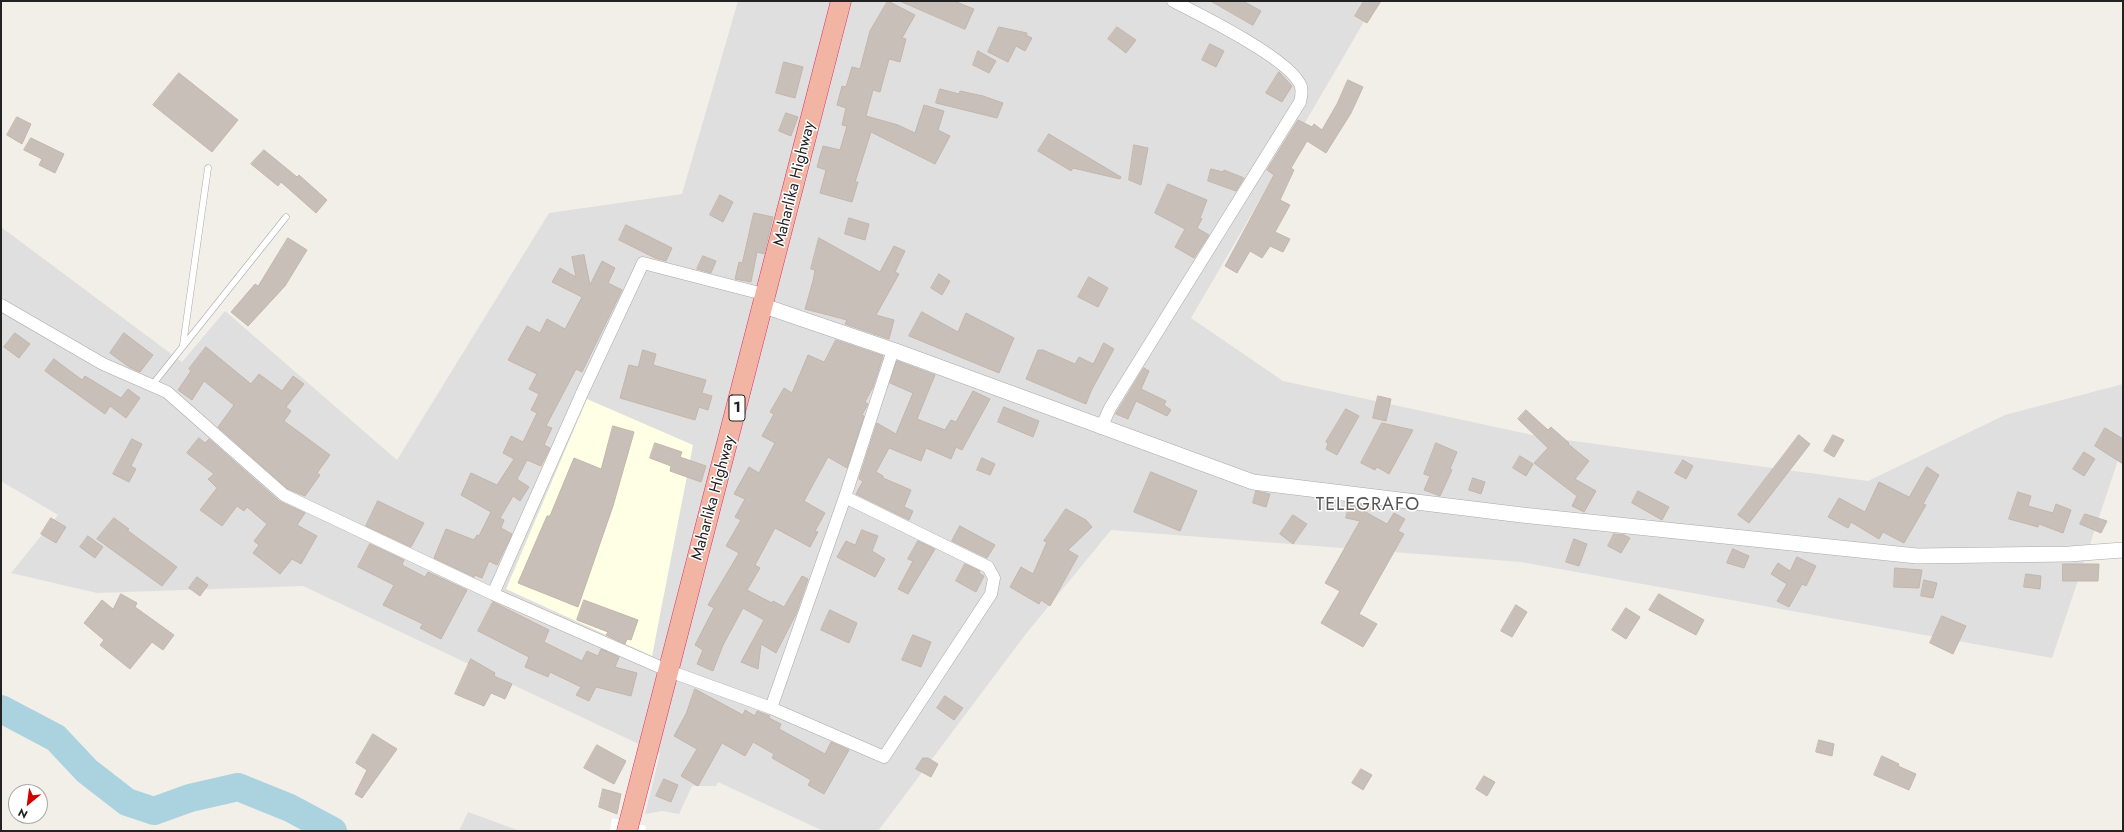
<!DOCTYPE html>
<style>
body{margin:0}
#map{position:relative;width:2124px;height:832px;overflow:hidden;background:#f2efe9;font-family:Jost,sans-serif}
canvas{display:block}
.frame{position:absolute;inset:0;border:2px solid #222;pointer-events:none}
.north{position:absolute;left:8px;top:784px;width:40px;height:40px;box-sizing:border-box;background:#fff;border:1px solid #a7a7a7;border-radius:50%;rotate:209deg;font-size:11px;font-weight:700;line-height:16px;text-align:center;color:#222}
.north::after{content:'';display:block;margin:auto;width:14px;height:18px;background:#d40000;clip-path:polygon(50% 0,100% 100%,50% 72%,0 100%)}
</style>
<div id="map">
<canvas width="2124" height="832"></canvas>
<div class="frame"></div>
<div class="north">N</div>
</div>
<script>
const g = document.querySelector('canvas').getContext('2d');
g.lineJoin = 'round';
function fill(path, color) {
  g.fillStyle = color;
  g.fill(path, 'evenodd');
}
function stroke(path, color, width, dash) {
  g.strokeStyle = color;
  g.lineWidth = width;
  g.lineCap = dash ? 'butt' : 'round';
  g.setLineDash(dash || []);
  g.stroke(path);
}
function write(font, color, halo, rows, align = 'center') {
  g.font = font + ' Jost,sans-serif';
  g.lineWidth = 3;
  g.setLineDash([]);
  g.textBaseline = 'middle';
  g.strokeStyle = halo;
  g.fillStyle = color;
  for (const [text, x, y, turn = 0] of rows) {
    g.save();
    g.translate(x, y);
    g.rotate((+turn || 0) * Math.PI / 180);
    g.textAlign = isNaN(turn) ? turn : align;
    if (halo) g.strokeText(text, 0, 0);
    g.fillText(text, 0, 0);
    g.restore();
  }
}
const residential = new Path2D(`
 M738 1H1376L1191 318 1283 381 1537 436 1868 481 2005 415 2123 384V445L2052 658 1521 562 1111 530 1025 635 878 831H823L718 782 716 786H692L679 814 662 811 645 814 660 754 303 586 97 593 11 573 58 515 1 481V227L182 362 225 311 397 460 549 213 682 194Z
 M468 812 520 831H459Z`);
const education = new Path2D(`
 M587 399 693 445 652 656 506 589Z`);
const pier = new Path2D(`
 M612 818 646 826 645 831H610Z`);
const river = new Path2D(`
 M1 709 56 738 87 771 127 802 154 811 190 798 238 787 290 808 333 831`);
const building = new Path2D(`
 M888 1 915 15 902 38 906 39 900 62 889 59 880 92 873 90 866 116 898 125 915 133 924 105 944 111 938 130 950 136 935 164 871 132 855 182H858L852 202 820 193 826 170 817 167 823 146 840 150 847 126 842 125 846 108 837 105 842 86 846 87 852 67 860 69 870 31Z
 M900 1H954L974 9 965 29Z
 M1211 1H1243L1261 11 1253 25Z
 M1364 1H1381L1367 23 1355 16Z
 M999 27 1027 33 1026 35 1032 38 1025 51 1016 46 1008 62 988 52Z
 M1117 27 1136 40 1126 53 1108 39Z
 M1210 44 1224 51 1216 67 1202 60Z
 M978 51 996 61 989 73 973 65Z
 M784 62 803 67 795 98 776 93Z
 M1279 72 1292 86 1282 102 1266 93Z
 M179 73 238 120 212 152 153 105Z
 M1348 80 1363 87 1351 113 1326 153 1307 141 1291 168 1294 170 1280 200 1290 205 1275 232 1290 239 1283 252 1270 246 1262 258 1250 251 1237 273 1225 266 1274 175 1267 170 1298 120 1312 127 1314 124 1322 130 1337 104Z
 M940 89 959 94 960 91 983 96 1003 103 997 118 936 103Z
 M786 113 798 117 791 136 779 131Z
 M17 117 31 124 22 144 7 135Z
 M1049 134 1121 177 1120 179 1073 168 1071 171 1038 151Z
 M31 138 64 154 55 173 39 165 42 159 24 150Z
 M1134 145 1148 148 1141 185 1129 180Z
 M264 150 297 177 299 175 327 200 316 213 281 182 278 186 251 164Z
 M1211 169 1223 172 1224 170 1244 178 1236 191 1208 181Z
 M1168 184 1207 200 1200 218 1202 219 1197 228 1209 235 1194 258 1175 247 1185 229 1155 213Z
 M720 195 733 202 723 222 710 215Z
 M754 213 773 217 764 254 757 252 751 282 735 279 739 262 742 263Z
 M849 218 869 224 865 240 845 234Z
 M626 225 672 248 666 261 655 258 619 240Z
 M288 238 307 250 285 286 248 326 231 312 255 284 258 286Z
 M819 238 880 272 894 246 905 251 895 272 899 274 876 315 894 320 889 339 845 324 847 320 805 309 813 281 815 270 811 269Z
 M584 255 590 285 602 261 615 268 608 283 622 290 582 372 576 369 546 426 552 428 544 445 550 448 541 466 527 460 517 479 529 487 520 501 513 496 500 518 504 520 501 528 512 534 497 565 489 561 482 578 475 575 474 577 434 558 446 529 474 540 477 535 479 536 491 512 461 495 471 473 497 485 514 459 503 453 511 436 523 442 537 413 531 410 539 394 529 389 537 374 508 360 527 326 540 333 547 319 565 329 582 297 552 282 560 268 576 277 572 257Z
 M703 256 716 261 711 273 697 269Z
 M939 274 950 281 942 295 931 288Z
 M1089 277 1108 288 1098 307 1078 297Z
 M922 312 958 332 966 313 1014 338 999 373 909 336Z
 M15 333 30 344 19 358 4 347Z
 M124 333 153 355 140 372 129 367 110 353Z
 M836 340 883 356 873 387 865 402 868 404 862 415 864 416 847 468 828 457 804 501 825 513 815 531 818 532 810 547 775 528 755 565 760 568 747 590 772 603 773 601 784 607 802 576 808 579 796 614 776 653 761 644 758 669 741 662 764 620 743 608 723 645 713 671 697 664 703 650 695 645 714 608 708 605 739 553 726 546 741 520 735 517 745 499 734 494 749 467 759 473 775 443 762 436 774 414 770 412 784 388 792 393 808 355 824 362Z
 M1104 343 1114 349 1091 391 1086 404 1026 379 1038 350H1043L1075 364 1079 357 1093 364Z
 M206 347 251 384 259 374 282 391 293 376 304 384 286 407 291 411 284 421 330 455 317 473 320 475 305 496 288 489 218 427 234 405 204 381 192 400 178 390 191 371 189 369Z
 M643 350 656 354 653 365 706 380 702 393 712 396 708 410 699 407 695 420 620 398 629 365 638 367Z
 M54 359 82 380 85 376 121 398 128 389 140 398 126 418 110 406 105 414 45 371Z
 M897 361 935 375 917 419 945 430 951 420 956 422 973 391 990 399 962 450 956 447 951 459 926 448 921 461 889 448 876 472 883 476V478L911 490 904 507 913 511 909 520 856 494 863 481 859 479 877 423 896 434 913 393 890 383Z
 M1144 368 1149 371 1141 389 1166 401 1164 405 1171 410 1167 416 1136 401 1128 419 1116 414Z
 M1378 396 1391 399 1386 421 1373 418Z
 M1004 407 1039 421 1033 437 998 422Z
 M1346 409 1359 416 1337 455 1326 449 1328 444 1326 442Z
 M1526 410 1548 430 1551 427 1569 443 1568 444 1589 461 1575 479 1596 491 1584 512 1572 506 1577 496 1534 463 1548 448 1518 419Z
 M1382 423 1413 430 1389 474 1377 467 1375 470 1361 463Z
 M613 426 634 432 613 506 578 607 518 583 547 516H550L574 458 601 469Z
 M2105 428 2123 439V464L2095 446Z
 M1799 435 1810 444 1749 523 1738 515Z
 M1833 435 1844 440 1834 457 1824 451Z
 M199 438 205 443 209 439 279 501 305 513 297 525 317 536 301 564 292 559 280 574 253 553 259 545 254 541 267 524 247 507 244 511 237 506 222 526 200 510 217 488 208 479 214 474 187 453Z
 M132 439 142 444 131 466 136 469 129 482 113 474Z
 M655 443 682 452 680 457 706 466 701 482 670 471 671 466 650 458Z
 M1436 443 1457 452 1450 469 1452 470 1440 496 1424 490 1430 476 1424 474Z
 M2084 452 2095 459 2084 476 2073 469Z
 M1520 456 1533 464 1526 476 1513 468Z
 M982 458 995 464 990 475 977 470Z
 M1683 460 1693 466 1686 479 1675 473Z
 M1927 467 1939 475 1923 504 1926 505 1904 543 1883 532 1879 539 1851 522 1848 528 1828 517 1839 498 1865 512 1879 482 1909 497Z
 M1151 472 1197 491 1180 531 1134 512Z
 M1473 478 1485 482 1481 494 1469 490Z
 M1256 491 1270 494 1266 507 1253 503Z
 M1638 491 1669 507 1662 520 1632 503Z
 M2018 492 2031 496 2028 506 2053 513 2056 504 2071 510 2063 533 2039 524 2038 527 2009 519Z
 M378 501 424 523 411 547 366 526Z
 M1350 503 1363 505 1362 510 1387 524 1394 513 1405 519 1398 531 1404 534 1359 614 1377 624 1363 647 1321 623 1340 591 1325 583 1360 521 1346 518Z
 M1066 509 1086 520 1092 527 1068 550 1078 556 1050 606 1041 600 1039 604 1010 587 1021 567 1033 574 1047 542 1044 541Z
 M2085 514 2107 521 2101 533 2080 524Z
 M1293 515 1307 524 1293 544 1280 534Z
 M51 518 66 527 56 543 41 534Z
 M114 518 129 529 127 530 177 567 162 586 97 539Z
 M960 526 995 545 987 558 952 541Z
 M862 530 878 536 872 551 885 559 875 577 837 557 846 541 855 545Z
 M1614 534 1624 535 1630 538 1621 553 1608 546Z
 M88 536 103 547 95 558 80 547Z
 M1574 539 1587 544 1579 566 1566 562Z
 M918 541 935 549 908 594 898 589 913 561 908 559Z
 M370 544 404 560 402 565 425 577 428 572 467 590 441 639 420 628 423 624 383 605 394 585 358 567Z
 M1733 549 1749 556 1744 568 1727 563Z
 M1797 557 1816 566 1806 586 1802 584 1789 607 1777 601 1787 584 1771 574 1778 563 1790 571Z
 M965 564 980 571 979 573 984 576 976 592 956 581Z
 M2063 564H2099L2098 581H2063Z
 M1895 568 1922 570 1919 588 1894 587Z
 M2026 574 2041 576 2040 589 2024 587Z
 M197 577 208 585 200 596 189 588Z
 M1924 580 1937 583 1933 598 1921 596Z
 M121 594 137 603 135 607 174 635 163 650 152 642 130 669 100 645 104 640 84 623 102 600 113 609Z
 M1659 594 1704 620 1696 635 1649 610Z
 M584 600 638 620 631 640 627 639 625 644 606 635 608 632 577 620Z
 M493 602 549 630 544 642 582 661 587 651 598 656 601 649 619 657 615 667 637 673 631 696 596 687 589 701 576 695 581 687 550 672 548 677 525 667 529 657 478 631Z
 M1516 605 1527 612 1512 637 1501 631Z
 M1626 608 1640 617 1626 639 1612 630Z
 M830 610 857 623 849 643 821 630Z
 M1942 616 1966 626 1953 654 1930 643Z
 M913 635 931 642 921 667 902 660Z
 M471 659 495 673 494 676 512 684 505 699 491 693 484 706 455 694Z
 M695 689 743 715 745 710 755 716 757 711 770 716 769 718 781 724 779 729 825 754 831 742 849 750 824 794 808 785 811 780 772 758 774 754 753 742 745 756 722 743 698 786 681 776 697 749 674 736 686 714Z
 M945 696 963 708 954 720 937 708Z
 M373 734 397 749 362 798 355 794 367 770 356 763Z
 M1819 740 1834 744 1832 756 1816 752Z
 M597 745 626 761 614 784 584 768Z
 M1882 756 1899 764 1898 766 1916 774 1909 790 1874 775Z
 M923 758H928L938 764 931 777 916 769Z
 M1361 769 1372 775 1363 790 1352 783Z
 M1484 776 1495 782 1487 796 1476 789Z
 M664 779 678 785 671 802 656 796Z
 M603 789 621 794 617 814 599 807Z`);
const service = new Path2D(`
 M183 345 208 168
 M153 384 286 217`);
const minor = new Path2D(`
 M1 305 103 364 167 392 284 495 493 594 669 671 771 708 884 757 991 594 994 578 988 567 845 497
 M1101 428 1110 408 1300 102C1301 98 1302 91 1301 87 1294 61 1199 14 1173 1
 M493 594 583 391 643 263 767 295
 M771 708 845 497 893 350`);
const tertiary = new Path2D(`
 M764 306 893 350 1253 482 1522 515 1917 556 2069 554 2123 550`);
const trunk = new Path2D(`
 M627 831 841 1`);
const shields = [
 [737,408,16]
];
const shieldNames = [
 ["1",737,408]
];
const streetNames = [
 ["Maharlika Highway",795,184,-76],
 ["Maharlika Highway",714,498,-75]
];
const quarterNames = [
 ["TELEGRAFO",1368,506]
];
fill(residential, '#e0dfdf');
fill(education, '#ffffe5');
fill(pier, '#fff');
stroke(river, '#aad3df', 28);
fill(building, '#c7bfb8');
stroke(building, '#c4b6ab', 1);
stroke(service, '#a9a9a9', 7);
stroke(minor, '#a9a9a9', 13);
stroke(tertiary, '#a9a9a9', 16);
stroke(trunk, '#dc2a67', 21);
stroke(service, '#fff', 6);
stroke(minor, '#fff', 12);
stroke(tertiary, '#fff', 15);
stroke(trunk, '#f2b4a3', 20);
for (const [x, y, w] of shields) {
  const box = new Path2D();
  box.roundRect(x - w / 2, y - 13, w, 26, 3);
  g.fillStyle = '#fff';
  g.fill(box);
  stroke(box, '#222', 1);
}
write('bold 15px', '#222', null, shieldNames);
write('16px', '#222', '#fff', streetNames);
g.letterSpacing = '1px';
write('18px', '#555', '#fff', quarterNames);
g.letterSpacing = '0px';
</script>
